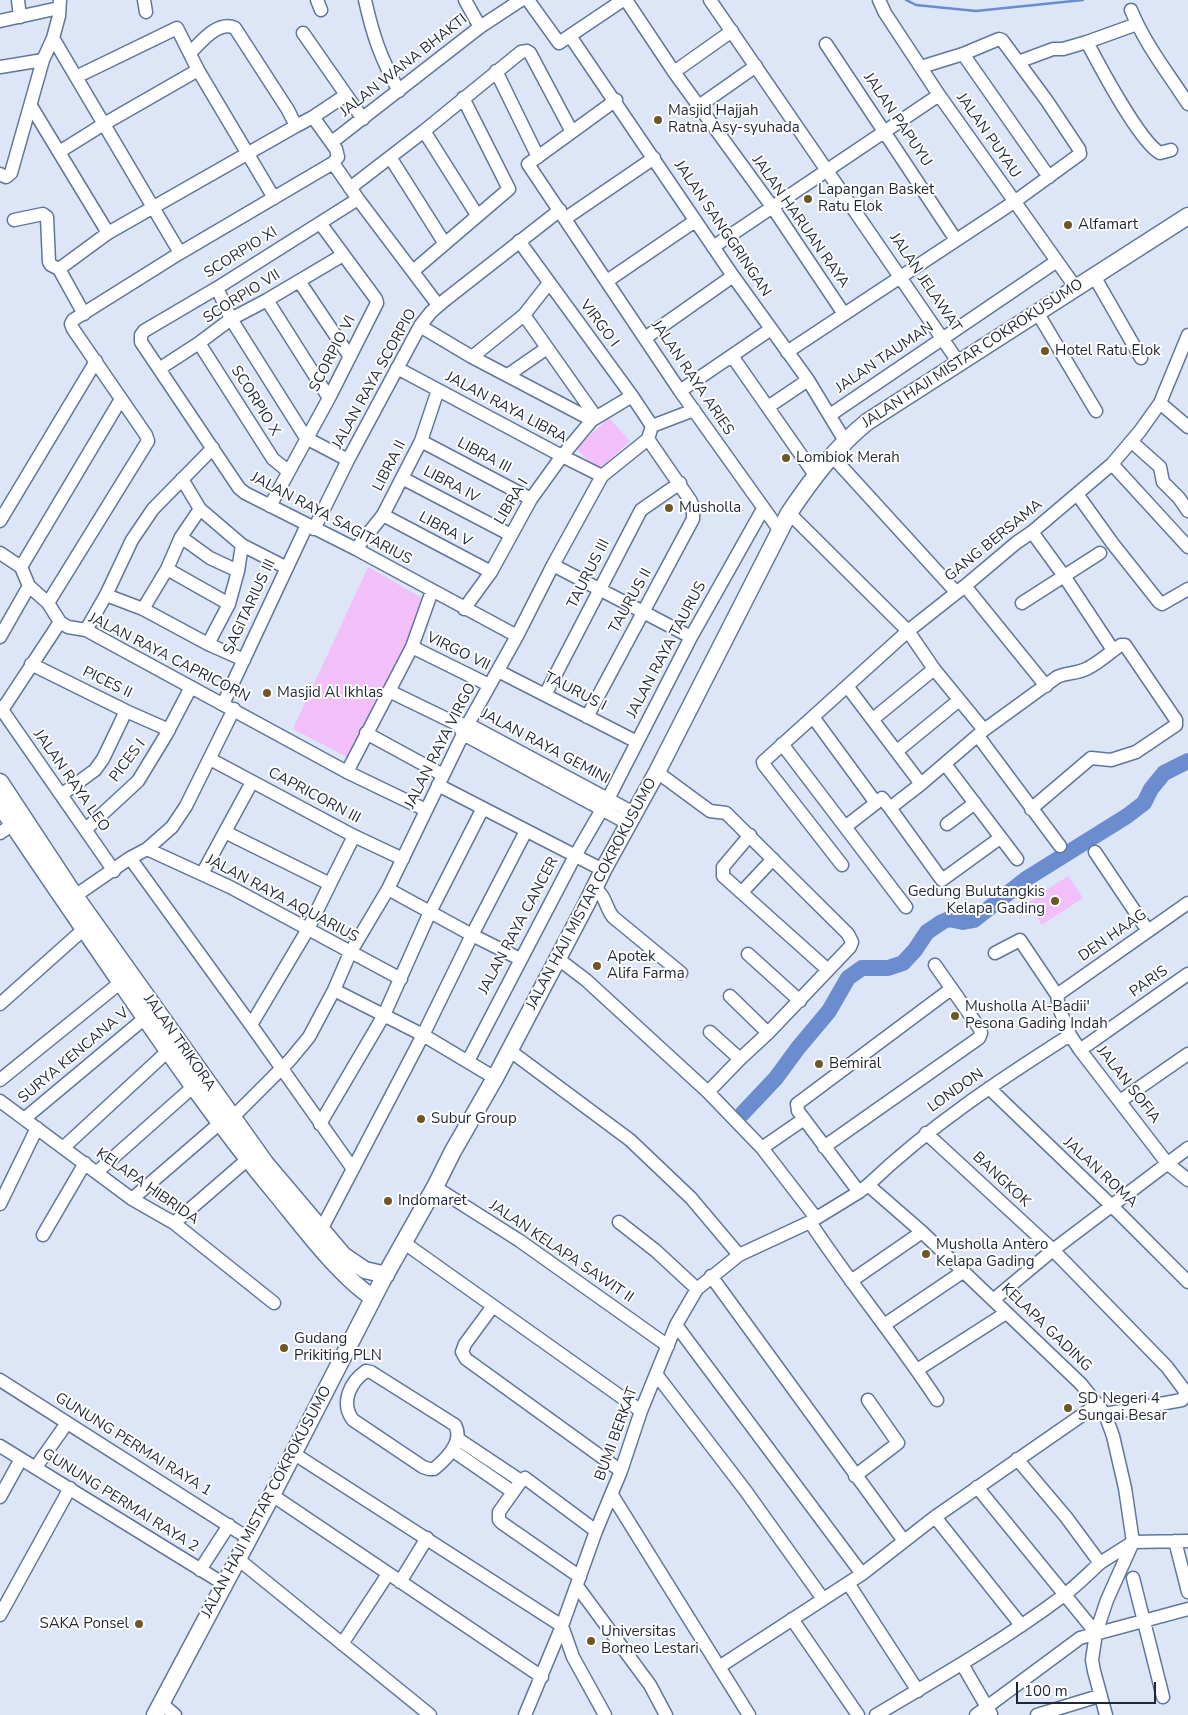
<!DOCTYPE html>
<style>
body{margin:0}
#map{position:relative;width:1188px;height:1715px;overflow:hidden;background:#dce6f7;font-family:"Nunito Sans",sans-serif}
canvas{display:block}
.scale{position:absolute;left:1016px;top:1682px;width:140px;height:22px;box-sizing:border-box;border:2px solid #1e2737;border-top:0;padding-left:6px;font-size:15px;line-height:18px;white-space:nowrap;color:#1e2737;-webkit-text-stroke:4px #fff;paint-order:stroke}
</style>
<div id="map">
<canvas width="1188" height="1715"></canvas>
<div class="scale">100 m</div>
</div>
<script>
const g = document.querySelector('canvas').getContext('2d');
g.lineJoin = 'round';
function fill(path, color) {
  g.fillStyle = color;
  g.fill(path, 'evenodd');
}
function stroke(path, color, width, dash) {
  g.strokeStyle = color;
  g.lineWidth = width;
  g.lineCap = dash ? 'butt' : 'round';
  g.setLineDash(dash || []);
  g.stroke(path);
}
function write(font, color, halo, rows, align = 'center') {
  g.font = font + ' "Nunito Sans",sans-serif';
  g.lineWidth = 4;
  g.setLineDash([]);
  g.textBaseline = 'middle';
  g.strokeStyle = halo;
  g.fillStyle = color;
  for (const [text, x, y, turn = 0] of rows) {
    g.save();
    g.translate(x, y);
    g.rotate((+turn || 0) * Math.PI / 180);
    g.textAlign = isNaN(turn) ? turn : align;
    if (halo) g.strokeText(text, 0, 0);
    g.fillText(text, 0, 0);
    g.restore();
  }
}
const green = new Path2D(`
 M609 418 630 441 598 471 576 448Z
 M368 567 429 602 349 758 293 729Z
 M1068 876 1083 898 1042 925 1027 903Z`);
const stream = new Path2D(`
 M906 0 916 5 976 11 1083 0`);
const river = new Path2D(`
 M742 1114 776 1078 798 1048 829 1011 848 978 862 968H888L903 963 915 950 927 932 942 922 949 919 963 922 974 920 1026 879 1127 816 1144 803 1151 789 1164 773 1188 761`);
const minor = new Path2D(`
 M18 0 20 17
 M144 0 146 12
 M317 0 321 10
 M365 0C373 36 381 59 399 91
 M465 0 480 27
 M528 0 559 43 623 0
 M626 0 674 72 773 208 844 314
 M710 0 959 363
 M879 0 885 13 939 95 1076 288
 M1131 10C1145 44 1168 73 1188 104
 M0 21 59 8
 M303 33 363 119
 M570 36 733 276 808 380 845 441
 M53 38 180 253
 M1087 42 1137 24
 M826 44 956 240
 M963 54 1049 177
 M1018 62 1053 49H1063L1087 42C1099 65 1140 142 1160 153L1171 150
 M0 67 43 60
 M496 71 538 157
 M674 72 732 31
 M76 77 177 28 198 70 274 198
 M31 106 108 233
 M699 106 756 66
 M313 117 346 95
 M424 131 477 215
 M572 132 528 164 680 391 780 531
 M332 142 480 27 521 0
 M59 152 104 124 198 70
 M390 157 445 244
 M333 163 358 199 438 305
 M0 174 6 177 11 173 43 60 53 38 59 16 60 0
 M350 188 424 131 521 52 527 51 530 53 572 132 616 100
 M358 199 217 288 144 331 141 335V342L239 488 245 493 356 549 517 636
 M566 218 654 158
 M14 220 43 214 47 217 49 262 51 265 59 269 84 314
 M519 241 632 396 652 426
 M713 247 939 95
 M59 269 108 233 296 126
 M413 271 509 189 463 98
 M1094 276 1141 358
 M299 281 350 357
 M607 281 695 221
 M217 288 231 319 306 438 348 460
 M267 300 329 398
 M1037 312 1096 411
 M524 315 596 417
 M420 326 472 357 592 420
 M645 338 733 276
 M199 343 273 459 288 471
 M787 352 1014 202 1080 154 1079 149 1047 101 1002 40 999 39 963 54 921 67
 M732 356 815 475
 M472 357 524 315 549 283
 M397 368 562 456 602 476
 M159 369 199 343 231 319 267 300 343 255
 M508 375 547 348
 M680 391 771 329
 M1160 403 1188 427
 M768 407 808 380
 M830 415 1057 261
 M421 441 531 499
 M1132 442 1160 467 1163 482 1179 498 1188 511
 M831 455 956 592
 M1112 464 1188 547
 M402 478 511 535
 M182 479 200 509 242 545 287 568
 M1077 494 1113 544 1159 602 1162 604 1188 589
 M270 506 329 398 377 303 376 299 320 223
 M789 513 908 631 934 669 984 730
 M383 515 491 572
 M0 521 96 361
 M314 529 348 460 420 326 431 312 445 300 560 210
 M1032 532 1064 576 1113 650
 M181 537 210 558 238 571
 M356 549 383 515 421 441 438 390
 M0 553 21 567 29 586 48 603 60 622 68 627 86 630 347 772 426 810
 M553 565 691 637
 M21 567 121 399
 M167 569 229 604
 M965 586 1046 686
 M106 595 143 609 208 644 244 660
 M48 603 148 441 146 435 73 329 71 324 73 320 180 253 333 163 338 157 336 149 313 117 296 126 288 110 235 28C218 20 201 42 190 53
 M1022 603 1100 553
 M143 609 167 569 181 537 200 509
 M464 609 491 572 531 499 562 456 592 420 632 396
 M86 630 106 595 132 540 153 509 213 448
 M0 637 29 586
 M208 644 229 604 238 571 242 545
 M412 647 489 685
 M31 664 126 711 169 730
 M498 671 637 742
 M847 686 921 784
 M389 691 457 724H468L634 813
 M545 695 641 510 680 483
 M223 704 307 525
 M0 707 114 871
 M2 710 60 622
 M587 717 693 519V506L690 500 648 439
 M813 717 876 803 882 798 890 808 921 784 984 730 1057 677C1067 672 1078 674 1088 668 1100 662 1110 652 1121 645H1125L1176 720V725L1136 752 1111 760 1091 758 1031 809
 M873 719 934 669
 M460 728 463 734 627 823
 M366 733 443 775
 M978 736 1060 846
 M782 744 906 907
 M897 751 958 701
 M210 759 354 836 403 859
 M945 764 1017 859
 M347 772 412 647 432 591
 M657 772 710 811 726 813 848 934 852 942 850 947 768 1033 740 1059 708 1092
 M438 785 603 870
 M61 795 95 770 103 759 126 711
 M890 808 942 880 1000 838
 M947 824 975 803
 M845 827 876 803
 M86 829 138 781 166 735 191 687
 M225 832 330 884 354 836
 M0 833 13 824
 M750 835 723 867V876L828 970
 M147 849 230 887 401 979
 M1095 852 1148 931
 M130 858 251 1025 353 1169
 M842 865 764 765 763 762 908 631 965 586 1016 543 1032 532 1112 464 1140 431 1160 403 1188 335
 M202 874 252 782
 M594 888C606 895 605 907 613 917L681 973
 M388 889 472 935 520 959
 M742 892 773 859
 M75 896 130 858 147 849 172 827 186 806 234 709
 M995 953 1020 940 1057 995 1059 1008 1070 1035 1080 1050 1167 1163 1188 1180
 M748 954 800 1001
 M557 958 586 980 708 1092 762 1148 816 1218
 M334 990 423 1035 495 1078
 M1057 995 1188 903
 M730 996 768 1033
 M0 1004 84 929
 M251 1025 308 929 330 884
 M710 1032 740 1059
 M509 1050 630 1140 691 1198 739 1255
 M1080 1050 1188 974
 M468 1061 575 856 608 799 691 637 763 509
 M0 1080 121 982
 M989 1088 1117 1211 1188 1282
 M0 1101 132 1199 174 1223 274 1303
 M1120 1101 1188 1054
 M232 1118 290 1060 309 1037 334 990 350 953 388 889 468 724 517 636 553 565 602 476 648 439 652 426 694 410
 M24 1119 145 1018
 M320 1124 384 1015 430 912 483 808
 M926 1133 1053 1250 1167 1367 1185 1391 1184 1397 1182 1400 1105 1414
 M64 1147 168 1051
 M824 1147 979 1038 981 1033 980 1029 935 965
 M762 1148 804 1119
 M97 1172 194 1086
 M868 1185C931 1125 998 1081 1070 1035
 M435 1187 520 1241 668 1346
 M859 1192 804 1119 798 1111 797 1104 951 989
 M132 1199 220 1123
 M0 1204 37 1128
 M619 1222 656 1251 697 1289
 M810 1222C850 1283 897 1339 937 1400
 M174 1223 248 1159
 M321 1230 423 1035 472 935 526 831
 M43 1235 85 1163
 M403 1242 641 1411
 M711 1276 904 1541
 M851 1281 922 1232
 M993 1300 1053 1250 1188 1148
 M493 1306 465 1344 462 1352 466 1359 621 1471
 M676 1325 862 1574
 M884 1325 964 1271
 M917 1370 1006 1313
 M366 1371 371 1372 455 1425C464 1441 446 1459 434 1469H429L423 1467 353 1420C340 1403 350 1382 366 1371Z
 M656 1374 745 1490 823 1599
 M0 1380 248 1538
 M458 1439 521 1481
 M0 1446 224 1584
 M452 1450 513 1492
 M293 1453 562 1626 573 1657 605 1715
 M36 1467 67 1423
 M855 1476 898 1443 868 1400
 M977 1487 1096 1633
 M272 1495 542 1677
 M612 1495 749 1715
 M0 1497 21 1459
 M935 1517 1021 1625
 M1175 1541 1188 1592
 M238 1559 430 1715
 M1100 1563 1133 1542 1188 1541
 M200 1570 229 1525
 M580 1577 502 1523 499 1520V1512L521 1481 525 1478 596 1531
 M1133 1578 1163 1697
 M400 1582 427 1538
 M848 1583 918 1691
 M577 1586 650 1685 666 1715
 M0 1615 70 1488
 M792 1619 858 1715
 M342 1644 388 1574
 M962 1664 991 1714
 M719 1667 862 1574 935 1517 1098 1404
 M161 1703 175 1715
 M525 1715 562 1626 596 1531 621 1471 641 1411 656 1374 676 1325 697 1289 739 1255 810 1222 859 1192 868 1185 922 1232 1081 1384 1105 1414 1113 1436 1125 1488 1133 1542 1107 1600 1096 1633 1092 1660 1094 1671 1106 1715
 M876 1715C940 1677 1004 1640 1063 1596 1076 1586 1088 1574 1100 1563L1066 1517 1017 1459
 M976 1715 1080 1638 1188 1609
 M1037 1715 1099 1696`);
const major = new Path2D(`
 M0 782 75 896 266 1164 343 1255 365 1270 386 1275
 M0 805C39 865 81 924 121 983 171 1056 221 1128 278 1196 304 1228 339 1275 373 1298
 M155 1715 272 1495 382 1281 435 1187 453 1151 495 1078 587 903 603 870 657 772 789 513C812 479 835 448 867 422L1188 216`);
const markers = [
 [658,120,5,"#6e5626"],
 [808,199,5,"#6e5626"],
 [1068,225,5,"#6e5626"],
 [1045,351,5,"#6e5626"],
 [786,458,5,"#6e5626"],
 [669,508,5,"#6e5626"],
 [267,693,5,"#6e5626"],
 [1055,901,5,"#6e5626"],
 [597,966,5,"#6e5626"],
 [955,1016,5,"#6e5626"],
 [819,1064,5,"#6e5626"],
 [421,1119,5,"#6e5626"],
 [388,1201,5,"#6e5626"],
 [926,1254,5,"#6e5626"],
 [284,1348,5,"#6e5626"],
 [1068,1408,5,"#6e5626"],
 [139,1624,5,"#6e5626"],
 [591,1641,5,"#6e5626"]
];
const streetNames = [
 ["JALAN WANA BHAKTI",404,66,-38],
 ["JALAN PAPUYU",897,120,56],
 ["JALAN PUYAU",988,136,55],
 ["JALAN HARUAN RAYA",800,222,55],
 ["JALAN SANGGRINGAN",722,229,56],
 ["SCORPIO XI",241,253,-32],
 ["JALAN JELAWAT",925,283,56],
 ["SCORPIO VII",242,297,-32],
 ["VIRGO I",599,324,53],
 ["SCORPIO VI",333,354,-63],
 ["JALAN HAJI MISTAR COKROKUSUMO",973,354,-33],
 ["JALAN TAUMAN",885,358,-34],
 ["JALAN RAYA ARIES",692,378,56],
 ["JALAN RAYA SCORPIO",375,379,-61],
 ["SCORPIO X",255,401,58],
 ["JALAN RAYA LIBRA",506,408,28],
 ["LIBRA III",484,456,28],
 ["LIBRA II",390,466,-63],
 ["LIBRA IV",451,485,28],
 ["LIBRA I",512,502,-59],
 ["JALAN RAYA SAGITARIUS",331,519,28],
 ["LIBRA V",445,530,28],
 ["GANG BERSAMA",994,541,-39],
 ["TAURUS III",589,574,-63],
 ["TAURUS II",631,601,-61],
 ["SAGITARIUS III",250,607,-65],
 ["JALAN RAYA TAURUS",667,650,-62],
 ["VIRGO VII",458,652,26],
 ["JALAN RAYA CAPRICORN",169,658,27],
 ["PICES II",107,683,26],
 ["TAURUS I",575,692,27],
 ["JALAN RAYA VIRGO",441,746,-63],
 ["JALAN RAYA GEMINI",545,747,28],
 ["PICES I",128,761,-53],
 ["JALAN RAYA LEO",71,781,55],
 ["CAPRICORN III",314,796,28],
 ["JALAN HAJI MISTAR COKROKUSUMO",592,894,-62],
 ["JALAN RAYA AQUARIUS",282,899,28],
 ["JALAN RAYA CANCER",519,926,-62],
 ["DEN HAAG",1113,936,-35],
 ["PARIS",1149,982,-35],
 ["JALAN TRIKORA",179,1043,55],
 ["SURYA KENCANA V",74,1056,-40],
 ["JALAN SOFIA",1128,1085,52],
 ["LONDON",956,1091,-35],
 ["JALAN ROMA",1100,1173,43],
 ["BANGKOK",1001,1180,43],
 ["KELAPA HIBRIDA",147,1187,35],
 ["JALAN KELAPA SAWIT II",561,1252,34],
 ["KELAPA GADING",1046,1328,44],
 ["BUMI BERKAT",617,1434,-70],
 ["GUNUNG PERMAI RAYA 1",133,1445,32],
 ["GUNUNG PERMAI RAYA 2",120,1501,32],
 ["JALAN HAJI MISTAR COKROKUSUMO",267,1502,-62]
];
const poiNames = [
 ["Masjid Hajjah",668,111],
 ["Ratna Asy-syuhada",668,128],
 ["Lapangan Basket",818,190],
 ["Ratu Elok",818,207],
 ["Alfamart",1078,225],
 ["Hotel Ratu Elok",1055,351],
 ["Lombiok Merah",796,458],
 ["Musholla",679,508],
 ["Masjid Al Ikhlas",277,693],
 ["Gedung Bulutangkis",1045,892,"right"],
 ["Kelapa Gading",1045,909,"right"],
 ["Apotek",607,957],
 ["Alifa Farma",607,974],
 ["Musholla Al-Badii'",965,1007],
 ["Pesona Gading Indah",965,1024],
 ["Bemiral",829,1064],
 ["Subur Group",431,1119],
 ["Indomaret",398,1201],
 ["Musholla Antero",936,1245],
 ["Kelapa Gading",936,1262],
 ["Gudang",294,1339],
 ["Prikiting PLN",294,1356],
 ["SD Negeri 4",1078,1399],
 ["Sungai Besar",1078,1416],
 ["SAKA Ponsel",129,1624,"right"],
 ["Universitas",601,1632],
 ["Borneo Lestari",601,1649]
];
fill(green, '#f2c0f9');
stroke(stream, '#6b8dcf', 2.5);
stroke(river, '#6b8dcf', 16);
stroke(minor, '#61769d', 15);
stroke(major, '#61769d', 19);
stroke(minor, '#fff', 12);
stroke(major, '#fff', 16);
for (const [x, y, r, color] of markers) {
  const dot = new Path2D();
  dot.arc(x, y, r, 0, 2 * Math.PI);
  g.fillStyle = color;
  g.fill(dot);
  stroke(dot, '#fff', 2);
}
write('15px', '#1e2737', '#fff', streetNames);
write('15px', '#1e2737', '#fff', poiNames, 'left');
</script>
